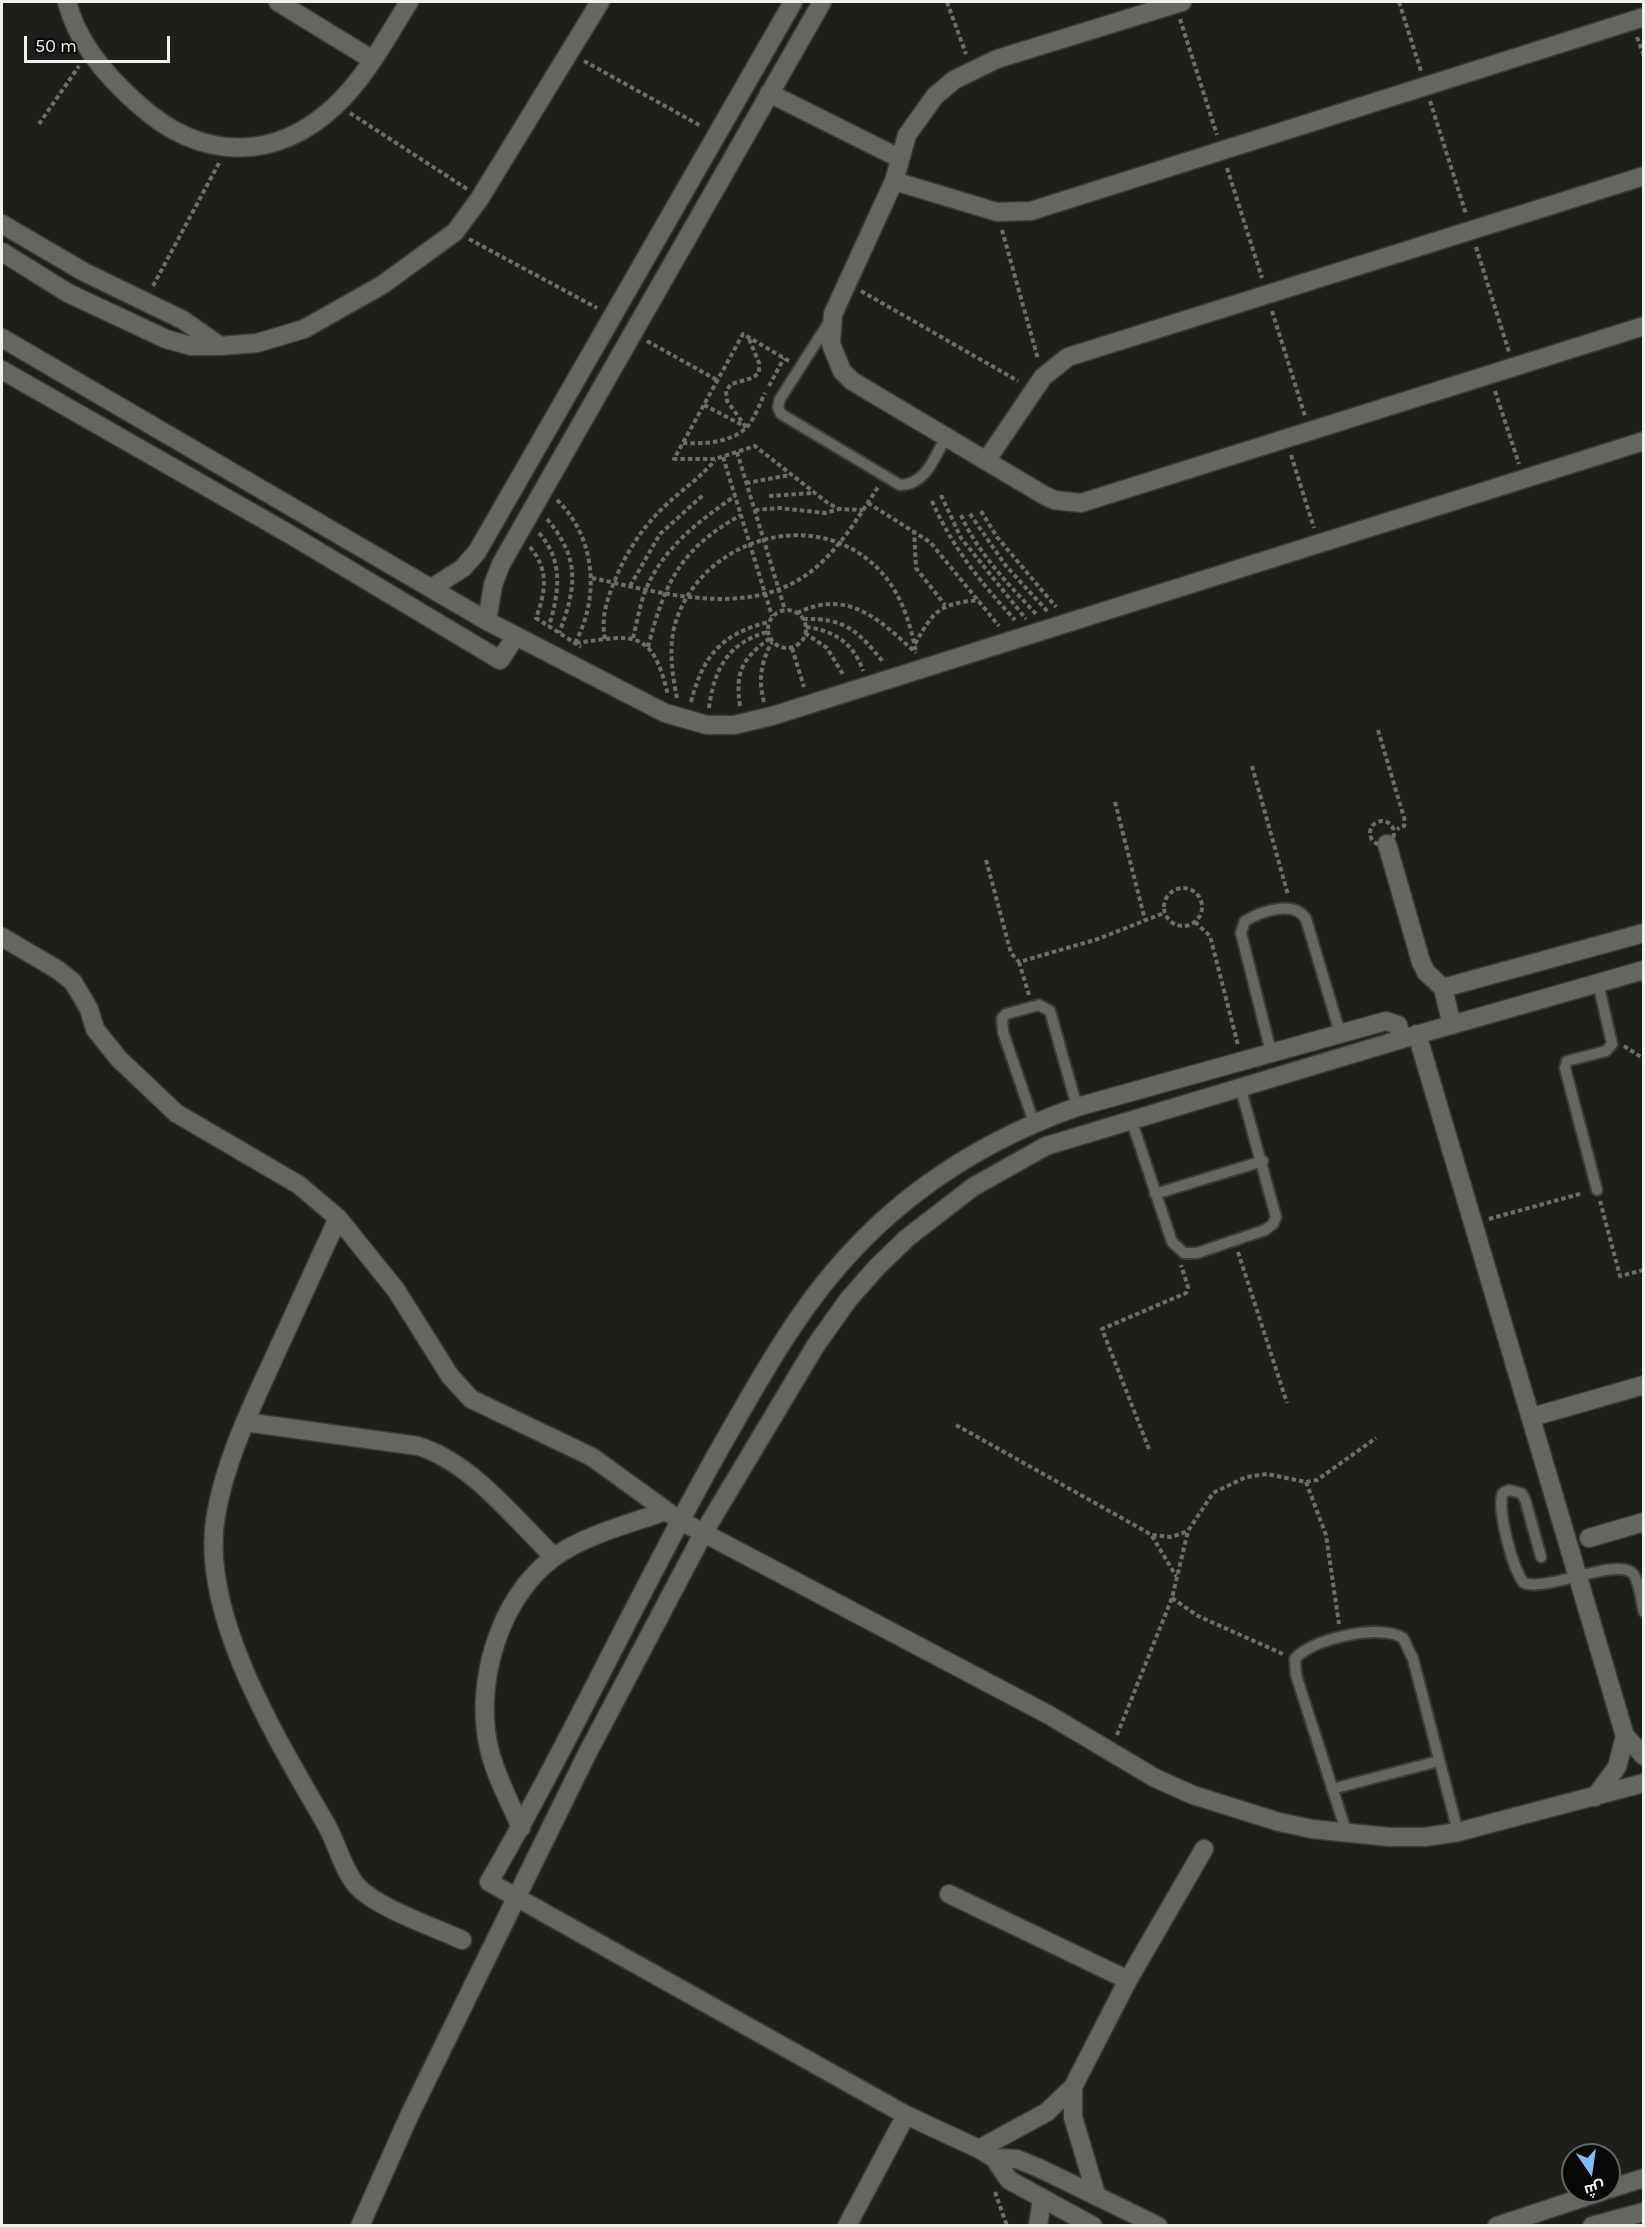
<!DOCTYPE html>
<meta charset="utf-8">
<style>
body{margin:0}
#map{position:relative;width:1645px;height:2227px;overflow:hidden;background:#1e1f1a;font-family:Karla,Cairo,sans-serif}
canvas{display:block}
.frame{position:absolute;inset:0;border:3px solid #f0f1ed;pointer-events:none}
.north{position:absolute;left:1561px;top:2143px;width:60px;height:60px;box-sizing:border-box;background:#080907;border:2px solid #656663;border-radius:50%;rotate:167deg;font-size:16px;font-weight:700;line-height:24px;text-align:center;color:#f0f1ed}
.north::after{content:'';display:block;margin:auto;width:21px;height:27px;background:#81bcfa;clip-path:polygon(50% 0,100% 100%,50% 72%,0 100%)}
.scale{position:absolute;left:24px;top:36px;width:146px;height:27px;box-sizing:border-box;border:3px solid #f0f1ed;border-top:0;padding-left:8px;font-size:18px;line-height:21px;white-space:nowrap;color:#f0f1ed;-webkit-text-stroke:4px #080907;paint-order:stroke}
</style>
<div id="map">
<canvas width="1645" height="2227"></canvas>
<div class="frame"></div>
<div class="north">ش</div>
<div class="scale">50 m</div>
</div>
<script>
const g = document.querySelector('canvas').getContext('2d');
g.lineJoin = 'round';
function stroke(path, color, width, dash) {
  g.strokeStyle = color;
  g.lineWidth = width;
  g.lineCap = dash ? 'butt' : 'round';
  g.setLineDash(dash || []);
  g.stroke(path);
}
const path = new Path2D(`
 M947 2 966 54
 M1399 2 1421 71
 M1180 19 1217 135
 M1637 37 1644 56
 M584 61 701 126
 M1430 101 1466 214
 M350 113 467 189
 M39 124 79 66
 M1227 168 1262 278
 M1002 230 1038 359
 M469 239 597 308
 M1476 247 1509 352
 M153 286 219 163
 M861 291 1018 381
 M1272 311 1305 416
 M647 341 717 380
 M789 361 743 334 674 459H715L755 446 829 504 839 509 863 510
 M769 386 784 358
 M1495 391 1519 464
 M704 405 746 427
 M746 427 727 401 726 391 731 384 752 378 759 373V363L749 339
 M683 443C704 444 731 443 747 427 755 418 760 403 765 393
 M737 452 785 610
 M1291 455 1314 528
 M723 457 772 616
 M746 483 790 475
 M941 495 961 538 1026 619
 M769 496 812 493
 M557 500C596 538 600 597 575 643
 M932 501C952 547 981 583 1015 620
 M868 503 930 542 999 626
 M755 510 779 508 825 513 839 509
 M981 511 997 537 1056 607
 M970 514 1006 566 1048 612
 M961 515C977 552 1009 585 1036 614
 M547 519C580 558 577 587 559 633
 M914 530 916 568 945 605
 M539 533C564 561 559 593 549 626
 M530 547C549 570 546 591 536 618L581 647
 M592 578C667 594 760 623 823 561 845 540 861 513 878 487
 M630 586 660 534 703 495
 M768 629a19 19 0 1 1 38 0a19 19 0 1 1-38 0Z
 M797 613C848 588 880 620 916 653
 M803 619C846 618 858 631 884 663
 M806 627C833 630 854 643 863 671
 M805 633 827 648 844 676
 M633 638C637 622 640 604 646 589 664 547 699 521 735 496
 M605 639C601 619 606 603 613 585 625 554 642 527 667 504 683 489 701 477 715 460
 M576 643C634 635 652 628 668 695
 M915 644C934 610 939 604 979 600
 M648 647C665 582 680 549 741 515
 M792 648 804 687
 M677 698C672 674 668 645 676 621 702 541 809 506 873 564 899 587 910 620 916 653
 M691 702C703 655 722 634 768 622
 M764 702C758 680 761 662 772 642
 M740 706C735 671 742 659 770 638
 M709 708C714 669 728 643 767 632
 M1378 730 1405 821 1404 826 1397 829
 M1252 766 1288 895
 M1115 802 1145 920
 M1370 833a12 12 0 1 1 24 0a12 12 0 1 1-24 0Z
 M986 860 1011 953 1019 962 1098 939 1164 913
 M1164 907a19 19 0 1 1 38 0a19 19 0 1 1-38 0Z
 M1195 922 1210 936 1238 1045
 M1019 962 1029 995
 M1624 1046 1644 1059
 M1600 1201 1620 1276 1644 1270
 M1489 1219 1583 1193
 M1238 1252 1287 1403
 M956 1425 1152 1535 1171 1537 1188 1531
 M1149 1449 1102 1329 1186 1293 1188 1287 1181 1265
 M1306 1482 1326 1535 1339 1624
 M1152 1536 1176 1576
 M1172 1598 1198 1616 1283 1654
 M1117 1735 1172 1598 1188 1531 1213 1493 1246 1477 1267 1474 1306 1482 1317 1480 1376 1438
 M995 2192 1007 2226`);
const service = new Path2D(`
 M831 319 780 399 778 407 781 414 900 485C926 485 935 456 946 437
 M1271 1052 1241 933 1245 921C1262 911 1294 900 1306 919L1340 1033
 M1131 1119 1172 1242 1184 1253H1197L1265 1230 1273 1224 1276 1217 1240 1086
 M1034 1123 1003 1032 1002 1018 1006 1014 1039 1005 1050 1011 1077 1107
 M1597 1190 1565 1068 1567 1061 1606 1051 1612 1044 1598 983
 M1155 1194 1263 1161
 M1541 1557 1525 1499 1521 1493 1509 1490 1503 1493C1496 1507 1513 1571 1524 1583 1548 1592 1621 1555 1634 1575 1640 1584 1641 1601 1644 1612
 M1332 1789 1439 1761
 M1347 1834 1296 1675 1295 1659C1310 1639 1382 1623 1403 1638L1413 1659 1458 1832`);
const minor = new Path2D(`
 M67 2C77 42 108 78 139 105 200 160 274 163 335 106 366 77 387 37 409 2
 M278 2 373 60
 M1182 2 997 59 954 80 935 96 907 135 894 181 833 314 831 344 842 371 852 381 1042 494 1054 500 1081 503 1644 326
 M769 93 899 158
 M894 181 997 212 1031 211 1644 17
 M2 224 84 272 183 320 220 346
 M2 252 68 293 166 339 191 346H220L257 343 304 329 382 285 455 232 480 198 600 2
 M2 338 487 621 665 713 707 725H734L772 716 1644 441
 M2 370 291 535 500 660 516 636
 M986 461 1043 377 1068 357 1644 176
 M433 587 463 568 477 552 793 2
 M487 621 493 585 501 564 822 2
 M1387 844 1421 962 1426 972 1443 988 1452 1025
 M2 937 58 970 73 982 89 1009 95 1029 119 1059 176 1113 299 1185 338 1218 396 1290 450 1376 471 1399 592 1457 679 1520 1049 1715 1155 1778 1193 1795 1279 1822 1312 1829 1389 1837H1425L1458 1832 1644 1783
 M1443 988 1644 933
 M1417 1034 1625 1736 1617 1767 1595 1797
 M338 1218C316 1266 294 1314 272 1362 249 1412 225 1462 216 1515 198 1614 279 1742 327 1826 337 1844 343 1870 357 1886 377 1908 434 1927 462 1940
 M1532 1417 1644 1385
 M245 1422 418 1446C471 1462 515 1519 554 1557
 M1589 1538 1644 1522
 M1625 1736 1644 1756
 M521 1828C510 1802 495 1775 489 1748 474 1684 499 1598 553 1558 584 1535 629 1524 666 1511
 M949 1894 1128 1980
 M1073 2087V2117L1096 2194
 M979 2149 1047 2112 1073 2087 1128 1980 1204 1849
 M994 2158 1017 2159 1039 2168 1158 2226
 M1609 2189 1644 2178
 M360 2226 410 2114 587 1754 704 1532 816 1345 848 1300 877 1267 907 1238 973 1187 1046 1146 1402 1039 1644 970
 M847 2226 906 2115
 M1038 2226 1042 2198
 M1093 2226 1009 2180 994 2158 979 2149 906 2115 489 1882C572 1739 641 1587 723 1443 762 1375 800 1305 855 1248 916 1183 994 1136 1077 1107L1386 1021 1398 1025 1402 1039
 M1497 2226 1603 2191
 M1592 2226 1644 2212`);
stroke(service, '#3b3c38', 14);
stroke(minor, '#3b3c38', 21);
stroke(path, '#6d6e69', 4, [4.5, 3]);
stroke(service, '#65665f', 10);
stroke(minor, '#65665f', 18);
</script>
